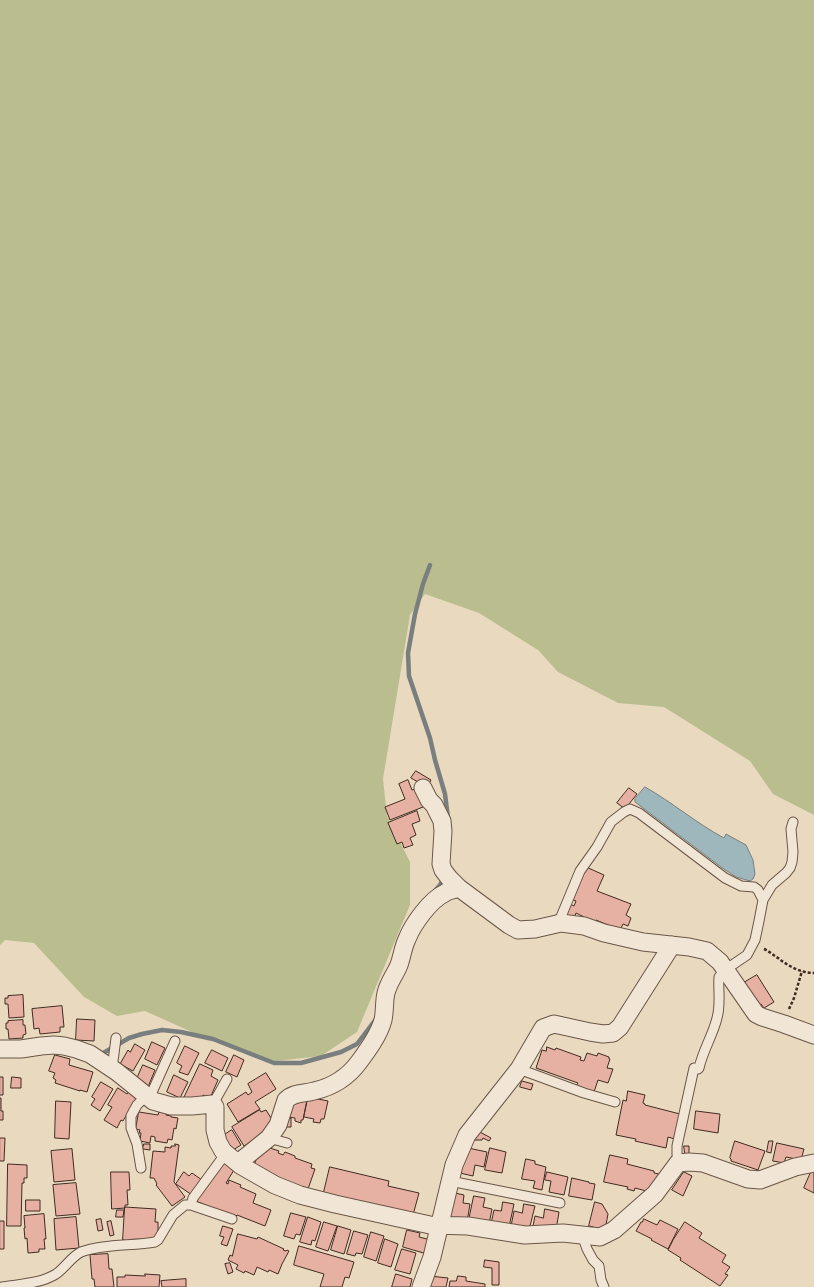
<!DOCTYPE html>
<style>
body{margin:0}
canvas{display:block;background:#e9d9bf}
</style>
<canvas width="814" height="1287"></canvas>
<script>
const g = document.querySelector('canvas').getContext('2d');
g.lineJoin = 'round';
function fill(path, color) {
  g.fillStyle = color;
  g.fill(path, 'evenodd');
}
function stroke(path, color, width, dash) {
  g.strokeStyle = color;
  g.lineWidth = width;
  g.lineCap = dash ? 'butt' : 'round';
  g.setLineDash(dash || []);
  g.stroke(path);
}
const green = new Path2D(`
 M0 0H814V815L773 794 750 761 664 707 618 703 558 672 538 650 479 613 425 594 410 615 383 779 387 816 410 862V905L357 1032 321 1056 267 1062 203 1037 145 1011 117 1016 84 997 34 943 5 940 0 945Z`);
const water = new Path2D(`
 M645 787C672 802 696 823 724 838L726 834 746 845 753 860 755 874 753 879 750 881 736 877 721 867 635 802V799Z`);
const stream = new Path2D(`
 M430 565 423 584 415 614 408 653 409 676 430 738 435 760 445 794 448 818
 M434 892 440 885 444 878
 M100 1055 129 1038 142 1034 162 1030 181 1032 213 1039 274 1063H301L341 1052 357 1044 376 1019`);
const building = new Path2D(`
 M416 771 431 780 427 787 411 778Z
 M408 780 412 790 416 789 423 807 390 820 385 807 405 799 399 784Z
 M629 788 637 794 625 809 617 803Z
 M417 811 420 821 412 824 416 835 410 838 413 845 404 848 402 842 397 844 388 823Z
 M586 867 604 875 597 891 631 904 626 915 631 918 628 926 623 924 620 930 596 920 594 925 582 921 584 917 576 913 574 918 565 914 570 904 574 906 576 901 571 899Z
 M757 975 774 1002 764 1008 761 1004 756 1007 742 984Z
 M23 995 24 1017 9 1018 8 1004H5V998H8V996Z
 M62 1006 64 1027H60V1032L40 1034 39 1028 34 1029 32 1009Z
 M77 1019 95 1020 94 1041 76 1040Z
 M23 1020V1025H25L26 1034 23 1035V1038L9 1039 8 1029H6V1023H8V1021Z
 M152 1042 165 1048 157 1065 145 1059Z
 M135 1044 145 1050 133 1071 120 1064 128 1050 130 1052Z
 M185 1046 199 1053 188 1075 179 1072 182 1066 177 1063Z
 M547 1047 555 1050 556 1048 581 1057 580 1060 584 1061 587 1053 597 1056 598 1053 609 1057V1059H610L607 1068 613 1069 608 1083 598 1080 594 1092 576 1086 578 1083 536 1068 542 1050 546 1051Z
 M212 1050 228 1058 222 1071 205 1063Z
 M55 1055 70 1059 69 1065 93 1072 87 1092 80 1090V1091L55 1083 56 1080 53 1078 55 1073 49 1071Z
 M234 1055 244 1060 237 1077 226 1072Z
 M200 1064 213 1070 211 1076 218 1080 210 1098 203 1095 201 1101 184 1098Z
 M143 1065 155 1070 148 1087 136 1081Z
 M266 1073 276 1089 255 1102 260 1109 238 1122 227 1104 246 1092 248 1095 252 1092 248 1084Z
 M174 1075 188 1082 180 1098 167 1092Z
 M0 1077H3V1095H0Z
 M12 1077 21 1078V1088H11Z
 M522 1081 533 1084 531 1090 520 1087Z
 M101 1082 113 1089 100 1111 91 1105 95 1099 92 1097Z
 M118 1088 127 1094 128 1092 137 1097 123 1121 121 1120 117 1128 104 1120 112 1107 108 1105Z
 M628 1091 645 1095 643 1103 645 1104V1105L680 1114 675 1139 668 1137 666 1148 635 1141 636 1139 616 1135 623 1100 626 1101Z
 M308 1097 328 1101 324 1119H321L320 1123 313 1122 314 1119 304 1117Z
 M0 1098H1V1111H3V1120H0Z
 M292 1098 307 1101 303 1120H301V1123L295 1121V1118L288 1117Z
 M56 1101 71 1102 69 1139 55 1138Z
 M260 1110 261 1112 266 1110 276 1126 244 1146 232 1127Z
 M696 1111 720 1114 718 1133 694 1129Z
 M139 1112 158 1115 159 1112 166 1113V1115L171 1116V1117L178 1118 176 1129 174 1128 172 1140 168 1139 167 1143 155 1141V1137L151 1136 150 1143 140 1141 141 1133H139L140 1130 136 1129Z
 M285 1118H291V1127H285Z
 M232 1130 241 1145 230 1152 221 1137Z
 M478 1131 491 1138 489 1141 483 1138 482 1140H473Z
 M0 1138H5L4 1161H0Z
 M735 1141 765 1151 758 1170 731 1161V1159L730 1158Z
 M769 1141H773L771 1153 767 1152Z
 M777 1143 804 1149 801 1160 786 1157 784 1163 773 1161Z
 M144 1144H150V1150L143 1149Z
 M175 1144 179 1145 174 1182 185 1197 172 1206 156 1185 157 1184 154 1178H150L153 1151 165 1152V1147L171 1148V1146H175Z
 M264 1146 279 1151 278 1153 283 1155 285 1152 295 1156V1158L312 1164 311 1168 315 1169 308 1189 264 1174 254 1166 259 1150Z
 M684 1146H689V1159H686Z
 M468 1148 487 1152 484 1167 475 1165 473 1176 460 1173 463 1160 465 1161Z
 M490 1148 506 1152 502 1173 485 1170Z
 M72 1149 75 1180 54 1182 51 1151Z
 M610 1155 628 1159 627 1164 654 1171V1173L659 1174 656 1185 650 1192 635 1188 634 1191 627 1189 628 1187 604 1182Z
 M526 1159 535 1161V1164L546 1167 542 1190 533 1188 535 1181 522 1179Z
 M225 1160 234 1170 226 1183 228 1184 229 1180 241 1185 240 1187 256 1194 253 1203 271 1210 265 1226 237 1215 235 1217 196 1201Z
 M8 1164 27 1165V1178H24V1183H22L21 1226H7Z
 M330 1167 389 1181 388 1186 419 1193 413 1215 323 1196Z
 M812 1170 814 1171V1193L804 1188Z
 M111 1172H129L130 1190H127L128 1205H125V1208L112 1209Z
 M184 1172 189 1176 192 1173 202 1180 192 1195 176 1184Z
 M547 1172 568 1177 564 1195 549 1192 551 1181 545 1180Z
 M684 1172 692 1176 683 1196 672 1190Z
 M572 1178 589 1182V1183L595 1184 592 1200 569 1196Z
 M76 1183 80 1214 56 1216 53 1185Z
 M455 1193 464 1195 463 1203 470 1204 467 1222 452 1219 450 1217Z
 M474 1196 485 1198 483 1207 492 1209 489 1224 469 1220Z
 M26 1200H40V1211H26Z
 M503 1202 514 1204 509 1227 491 1224 494 1210 501 1211Z
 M595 1202 602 1204 608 1214 605 1230 589 1226Z
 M524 1204 535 1206 529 1230 511 1226 514 1211 522 1213Z
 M125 1207 156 1209 155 1222H158V1236L153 1239 124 1243 125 1240H123Z
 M545 1209 559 1212 556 1230 533 1226 535 1216 543 1218Z
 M117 1210H124L123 1217H116Z
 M291 1213 306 1217 300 1235 296 1234 294 1239 284 1236Z
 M44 1214 46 1239H44L45 1249H39V1252L28 1253 27 1238 25 1239 24 1228H25L24 1216Z
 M76 1217 79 1248 56 1250 54 1219Z
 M308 1217 321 1222 315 1241 312 1240 311 1245 300 1242Z
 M101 1219 103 1230 98 1231 96 1220Z
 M644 1219 657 1225 660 1220 678 1229 668 1249 651 1240 652 1239 636 1231 641 1222H642Z
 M0 1221H4V1249H0Z
 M111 1221 114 1235 110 1236 107 1222Z
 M324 1222 337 1226 328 1251 316 1247Z
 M685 1222 702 1233 699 1238 726 1255 722 1262 730 1267 725 1274 728 1275 720 1286 680 1260 681 1258 668 1250 673 1240Z
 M223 1226 233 1229 227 1246 221 1244 224 1237 220 1236Z
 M338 1226 351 1230 344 1254 331 1250Z
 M407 1230 420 1233 419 1237 431 1240 427 1254 403 1247Z
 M354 1231 368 1235 362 1254 356 1253 355 1256 347 1254Z
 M371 1232 384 1236 376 1261 364 1257Z
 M238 1234 257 1239 258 1237 284 1249 283 1250 286 1251 287 1250 289 1251 282 1264 278 1274 269 1270 268 1272 257 1267 254 1275 245 1271 244 1273 236 1269 238 1265 228 1260 230 1255 232 1256Z
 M385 1239 398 1244 391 1267 378 1263Z
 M299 1246 354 1262 349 1278 345 1277 342 1287H320L324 1274 294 1265Z
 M402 1249 416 1253 410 1274 395 1270Z
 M108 1254 109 1269H112L114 1287H95L94 1279H92L90 1255Z
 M485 1260 499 1262V1285H492V1268L484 1267Z
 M230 1263 233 1272 228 1274 225 1264Z
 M145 1274 160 1275 159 1287H117V1277H125V1275L145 1276Z
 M396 1274 412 1279 410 1287H392Z
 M430 1276 448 1278 446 1287H427Z
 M458 1276 466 1277V1281L485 1284V1287H449L450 1281H456Z
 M186 1279V1287H162L161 1281Z`);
const path = new Path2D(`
 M764 949C769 951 773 955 778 958 788 966 801 973 814 973
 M789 1009 794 998 802 971`);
const service = new Path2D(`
 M558 924 580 871 597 847 611 822 624 812 630 809 639 813 725 878 741 886 754 887 758 890 763 900
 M112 1069 116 1038
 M519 1069 584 1093 615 1102
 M149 1099 175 1041
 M213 1104 227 1079
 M269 1138 287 1143
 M678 1163 677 1154V1146L694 1068 698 1069 699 1068C703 1050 713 1035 717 1018 721 1004 718 991 719 977L725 970 747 955 755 940 759 921 763 900 772 885 786 873 790 868 792 862 793 852 791 829 793 822
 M141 1168 137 1144 131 1128V1116L137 1105 146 1096
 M450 1181 560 1203
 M191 1205 193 1198 226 1153
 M582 1235 587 1249 593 1260 599 1266 601 1280 604 1287
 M2 1287C19 1284 40 1284 56 1274 65 1268 71 1257 81 1252 102 1244 133 1246 155 1242L158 1240 173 1215 185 1205H191L232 1219`);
const minor = new Path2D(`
 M423 788 429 800 434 805 442 821 443 831 441 864 443 870 449 878 459 888 509 925 518 930 535 929 561 923 584 926 604 933 643 942 689 947 707 951 720 962 756 1014 762 1017 784 1024 814 1035
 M0 1049H21L41 1046 54 1045 64 1046 76 1049 90 1054 117 1072 153 1101 171 1106H192L213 1104 215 1107V1130L218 1142 223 1151 240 1165 275 1185 300 1195 335 1204 430 1225 468 1226 525 1235 563 1233 600 1237 614 1230 655 1194 678 1163 689 1162 703 1163 748 1179 760 1180 795 1167 814 1163
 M238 1163 269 1138 278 1125 286 1100C294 1092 304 1094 314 1091 332 1087 348 1077 359 1062 368 1050 379 1035 383 1020 385 1011 384 1001 386 993 389 981 395 975 399 965 402 957 403 947 407 939 413 924 430 900 445 893 449 890 455 890 459 888
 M421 1287 432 1257 454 1165 467 1135 519 1069 543 1028 554 1024 590 1032 603 1034 613 1033 620 1027 672 945`);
fill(green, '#babe8f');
fill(water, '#9db7bd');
stroke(water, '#787f7e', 1);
stroke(stream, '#787f7e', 4.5);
fill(building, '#e6b1a2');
stroke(building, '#412b20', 1);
stroke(service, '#6b5648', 11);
stroke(minor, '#6b5648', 19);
stroke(path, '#412b20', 2.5, [3, 2]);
stroke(service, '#f1e6d5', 9);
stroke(minor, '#f1e6d5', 17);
</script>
